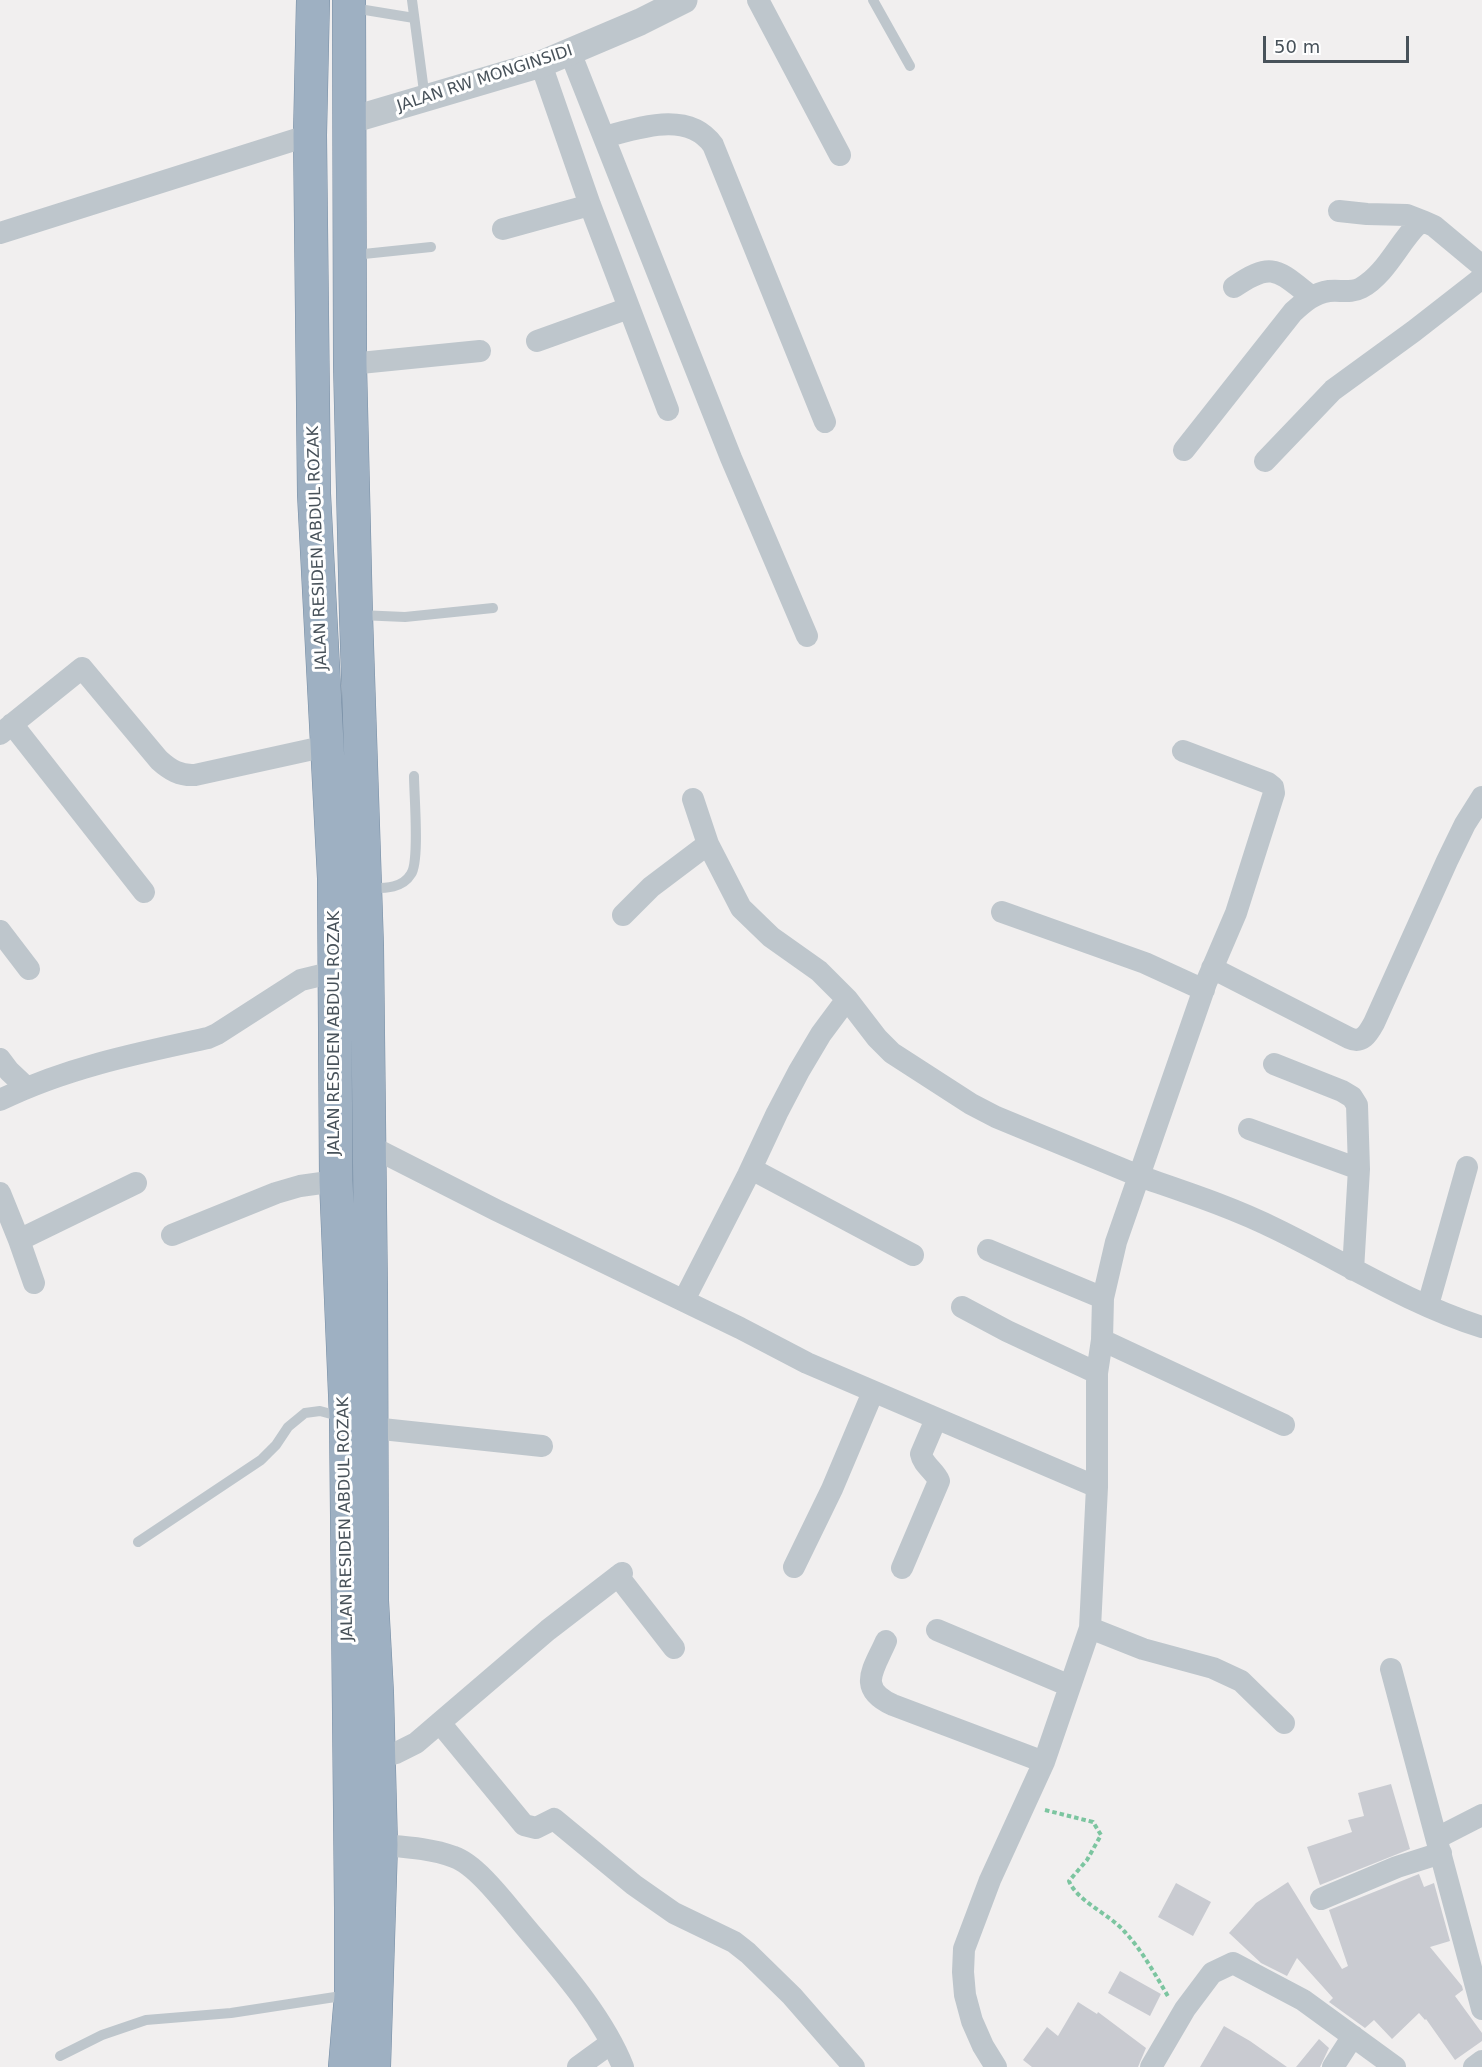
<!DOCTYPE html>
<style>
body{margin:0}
#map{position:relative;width:1482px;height:2067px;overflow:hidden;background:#f1efef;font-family:"DejaVu Sans",sans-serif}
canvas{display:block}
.scale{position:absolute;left:1263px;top:36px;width:146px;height:27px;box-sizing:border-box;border:3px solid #48525a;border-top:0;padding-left:8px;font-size:18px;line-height:21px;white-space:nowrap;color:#48525a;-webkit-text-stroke:4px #fff;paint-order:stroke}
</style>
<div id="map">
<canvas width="1482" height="2067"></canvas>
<div class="scale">50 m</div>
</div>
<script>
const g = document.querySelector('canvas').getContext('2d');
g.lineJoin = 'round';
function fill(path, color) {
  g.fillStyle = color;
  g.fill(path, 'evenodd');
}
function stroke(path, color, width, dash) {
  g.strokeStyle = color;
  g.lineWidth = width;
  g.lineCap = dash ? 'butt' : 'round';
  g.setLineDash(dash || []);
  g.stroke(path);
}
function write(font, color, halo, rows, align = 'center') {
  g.font = font + ' "DejaVu Sans",sans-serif';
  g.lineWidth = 6;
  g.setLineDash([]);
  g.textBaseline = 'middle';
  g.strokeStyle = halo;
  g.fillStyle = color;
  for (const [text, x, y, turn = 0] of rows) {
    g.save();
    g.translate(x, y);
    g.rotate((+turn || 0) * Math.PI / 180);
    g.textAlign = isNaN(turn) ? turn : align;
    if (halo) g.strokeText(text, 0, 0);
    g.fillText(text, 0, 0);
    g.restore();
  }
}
const building = new Path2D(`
 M1391 1784 1410 1849 1320 1885 1307 1847 1352 1832 1348 1820 1364 1816 1358 1793Z
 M1419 1874 1424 1887 1434 1883 1450 1941 1430 1947 1462 1986 1463 1990 1455 1996 1482 2033V2041L1455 2060 1426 2019 1425 2020 1419 2013 1392 2039 1374 2020 1365 2028 1329 2002 1333 1998 1297 1958 1287 1976 1261 1963 1229 1933 1256 1903 1288 1882 1342 1969 1348 1966 1329 1910Z
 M1176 1883 1211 1902 1193 1936 1158 1917Z
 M1120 1971 1161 1994 1150 2016 1108 1993Z
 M1078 2002 1097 2014 1098 2012 1146 2048 1138 2067H1032L1023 2060 1047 2027 1058 2036Z
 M1224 2026 1250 2041 1287 2067H1200Z
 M1319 2039 1329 2048 1320 2067H1296Z`);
const path = new Path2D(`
 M1045 1810 1093 1822 1101 1835 1087 1860 1069 1881C1077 1901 1109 1914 1124 1931 1142 1950 1156 1976 1169 1998`);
const service = new Path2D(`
 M412 0 425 99
 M873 0 910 66
 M353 8 414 18
 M354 255 431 247
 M359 615 405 617 493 608
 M369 888C384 888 402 889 411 874 420 861 414 795 414 776
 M138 1542 261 1460 276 1445 288 1427 305 1413 320 1411 342 1417
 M60 2056 102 2035 146 2020 231 2013 348 1995`);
const minor = new Path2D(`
 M758 0 840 155
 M570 52 731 458 807 636
 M541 64 590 205 668 410
 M604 137C639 128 688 110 713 145L825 422
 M1339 211 1367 214 1407 215 1425 222
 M503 229 590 205
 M0 233 310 135
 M1234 287C1273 260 1278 271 1312 297
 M537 341 629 308
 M350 364 480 351
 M1184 450 1293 312C1304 302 1314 293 1329 291 1340 290 1352 293 1361 288 1386 274 1398 244 1417 225L1425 222 1434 226 1482 266
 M1265 461 1333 390 1414 331 1482 278
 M12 724 144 892
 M0 734 82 668 159 760C170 770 180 776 195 775L327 746
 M693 799 708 844 741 908 771 937 819 971 847 999 877 1038 892 1053 971 1104 996 1117 1139 1176 1206 983 1236 913 1274 793 1273 787 1268 783 1183 751
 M1002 912 1145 963 1204 990
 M623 915 651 887 708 844
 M0 931 29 969
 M1212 968 1349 1038C1362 1044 1368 1034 1374 1023L1447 861 1465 824 1482 797
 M0 1059 9 1071 26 1087
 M1274 1064 1342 1091 1352 1097 1357 1105 1359 1169 1353 1270
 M0 1100C65 1068 138 1053 208 1038L217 1034 301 980 334 972
 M1249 1129 1359 1169
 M370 1146 496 1210 740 1328 807 1363 1097 1487
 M748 1175 754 1172 759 1173 913 1255
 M0 1193 19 1240 136 1183
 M172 1235 276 1193 300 1186 336 1181
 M19 1240 34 1283
 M988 1250 1103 1298
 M684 1300 748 1175 777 1113 799 1071 821 1034 847 999
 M1428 1305 1467 1167
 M962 1307 1007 1331 1097 1373
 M1102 1340 1284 1425
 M359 1423 382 1429 542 1446
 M794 1567 832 1489 873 1392
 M902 1568 939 1481C935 1471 923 1465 921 1454L936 1419
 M618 1576 674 1648
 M1090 1628 1143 1649 1213 1668 1241 1681 1284 1723
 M937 1630 1070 1686
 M886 1641C874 1669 856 1688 893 1705L1044 1762
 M1391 1669 1482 2009
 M440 1723 524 1825 536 1828 554 1819 634 1885 674 1913 734 1942 748 1953 792 1996 854 2067
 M379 1758 396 1753 416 1743 548 1630 622 1573
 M1437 1838 1482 1815
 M381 1845C405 1847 431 1848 454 1857 475 1864 502 1899 517 1917 554 1962 601 2012 623 2067
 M1321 1899 1397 1867 1441 1853
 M578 2067 611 2043
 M996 2067 983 2046 972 2021 965 1995 963 1972 964 1949 990 1880 1044 1762 1090 1628 1097 1487V1373L1102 1340 1103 1298 1116 1242 1139 1176C1185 1192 1232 1207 1276 1229 1344 1262 1409 1304 1482 1327
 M1151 2067 1185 2009 1212 1973 1233 1963 1303 2000 1395 2067
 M1333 2067 1353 2036
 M1474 2067 1482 2061`);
const tertiary = new Path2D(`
 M348 121 541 64 640 22 684 0`);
const trunk = new Path2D(`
 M313 0 310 135 314 494 334 878 336 1181 346 1418 351 1908V1995L345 2067
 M349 0 350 364 356 615 367 946 371 1293 372 1601 377 1693 381 1845 374 2067`);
const streetNames = [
 ["JALAN RW MONGINSIDI",485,79,-18],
 ["JALAN RESIDEN ABDUL ROZAK",318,548,-92],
 ["JALAN RESIDEN ABDUL ROZAK",335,1033,-90],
 ["JALAN RESIDEN ABDUL ROZAK",346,1519,-91]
];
fill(building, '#c9cbd1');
stroke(trunk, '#768da4', 34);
stroke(path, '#7cc5a0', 4, [4.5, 3]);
stroke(service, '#bec6cc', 10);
stroke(minor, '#bec6cc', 22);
stroke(tertiary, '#bec6cc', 27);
stroke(trunk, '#9eb0c2', 33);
write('16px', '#48525a', '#fff', streetNames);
</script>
